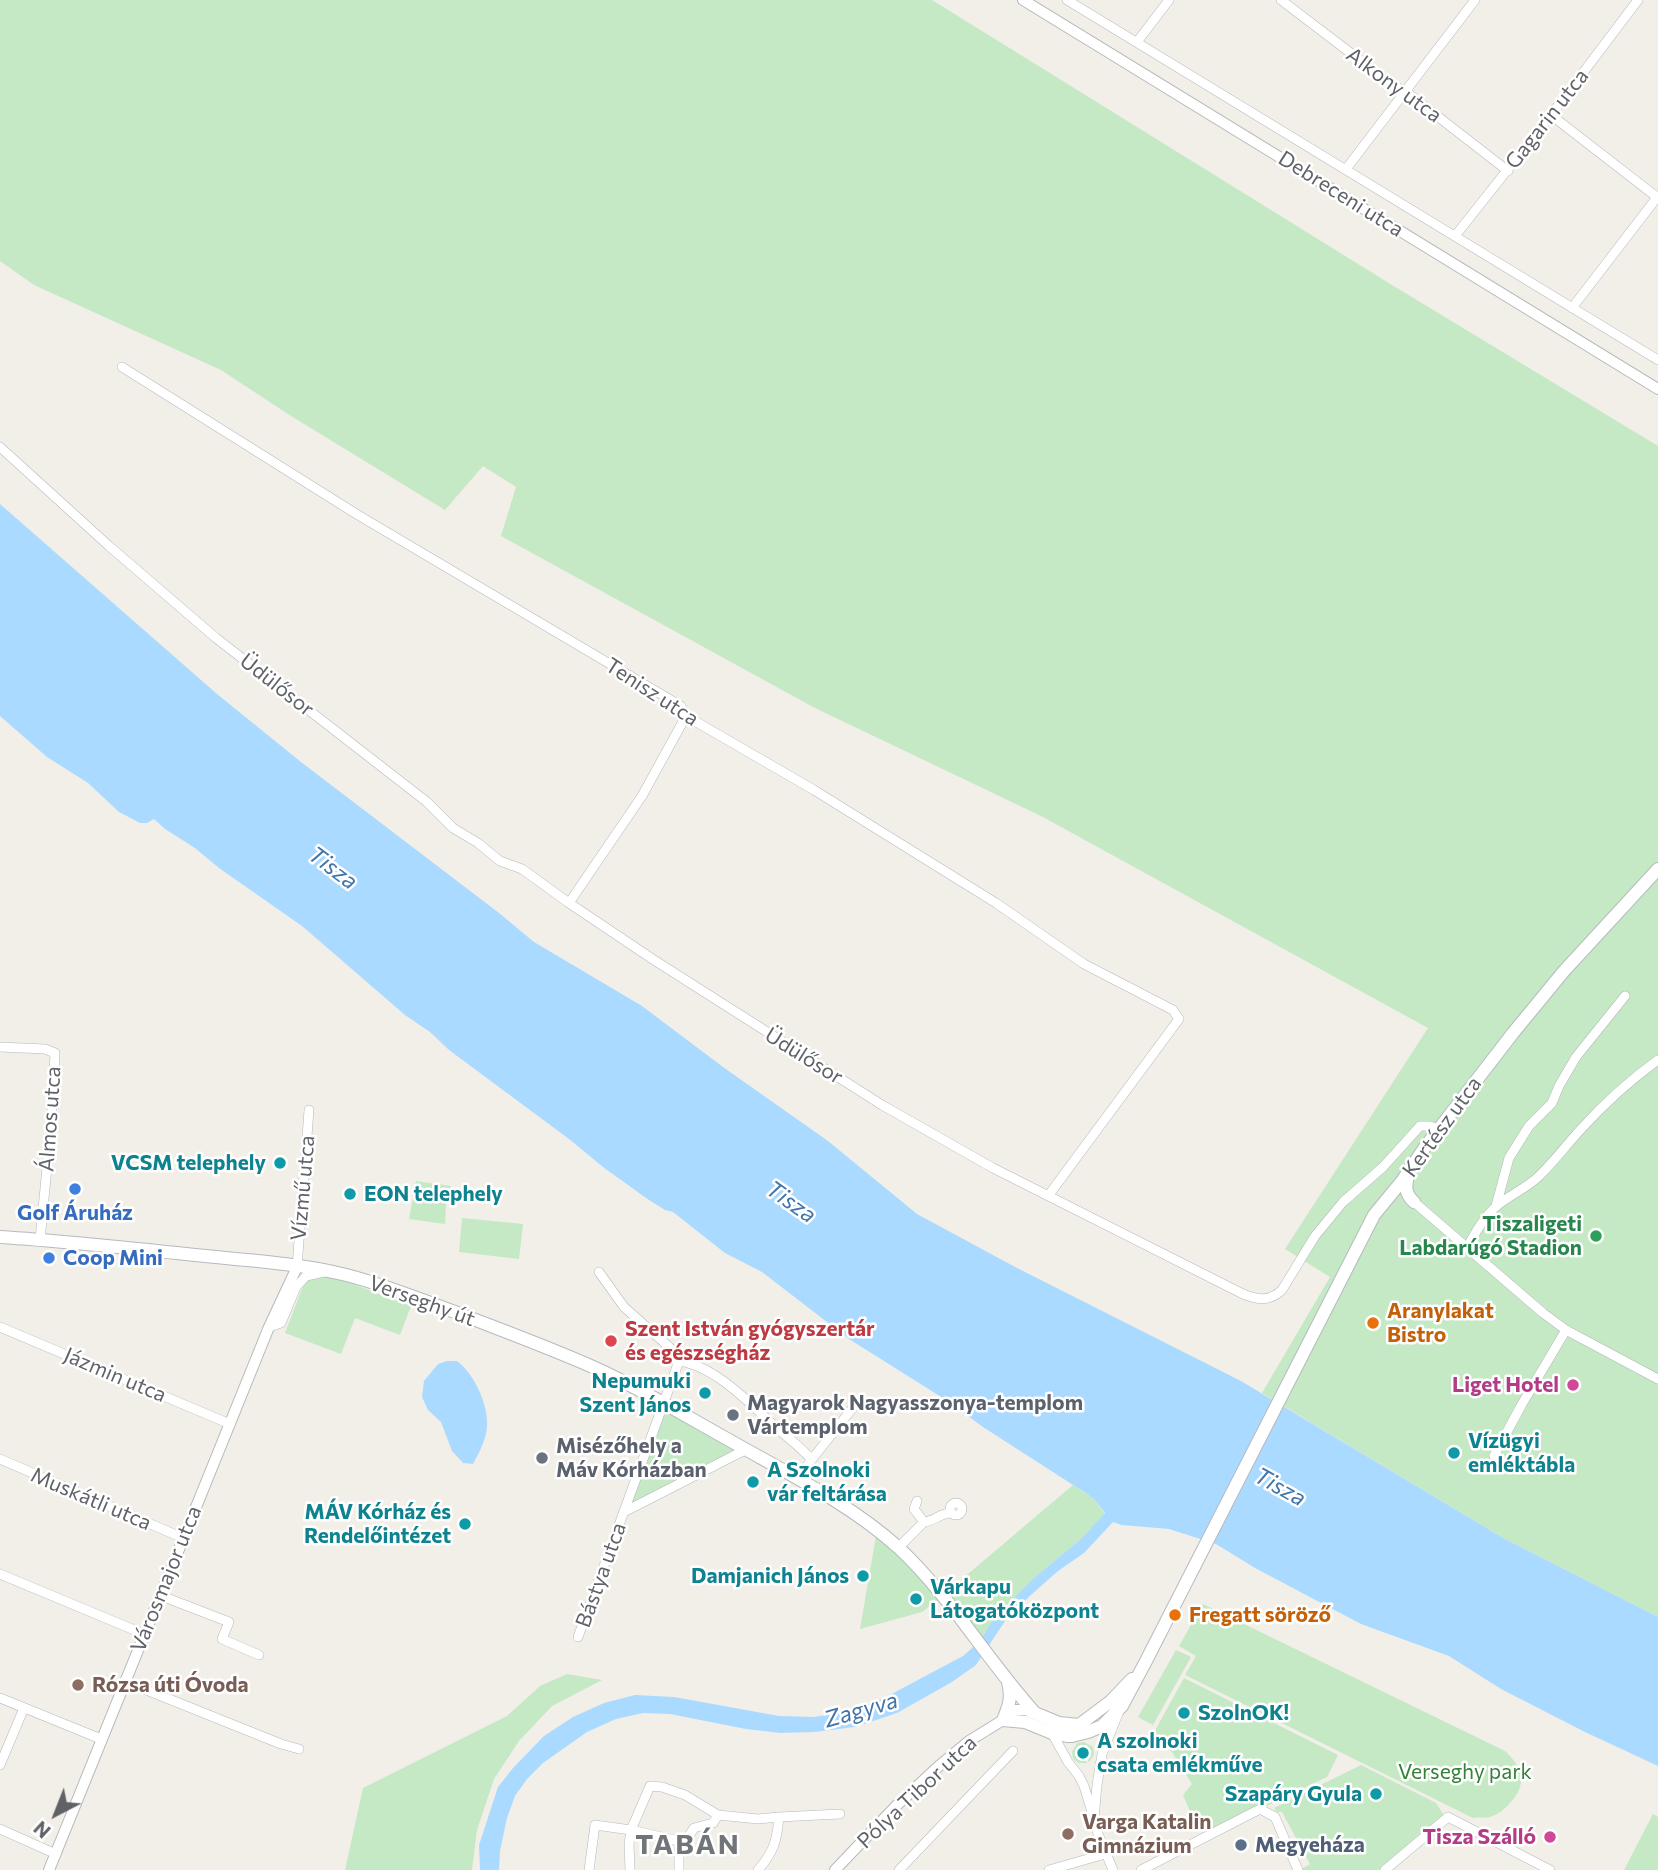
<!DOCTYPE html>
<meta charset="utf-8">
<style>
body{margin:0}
#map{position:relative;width:1658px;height:1870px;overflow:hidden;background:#f1efe8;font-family:Commissioner,sans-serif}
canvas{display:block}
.north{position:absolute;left:21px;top:1779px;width:70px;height:70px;-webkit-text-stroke:5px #fff;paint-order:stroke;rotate:222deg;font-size:19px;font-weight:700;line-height:28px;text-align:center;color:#5f6368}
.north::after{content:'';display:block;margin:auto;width:24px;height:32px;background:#5f6368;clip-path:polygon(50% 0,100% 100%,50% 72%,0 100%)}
</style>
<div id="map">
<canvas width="1658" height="1870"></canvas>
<div class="north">N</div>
</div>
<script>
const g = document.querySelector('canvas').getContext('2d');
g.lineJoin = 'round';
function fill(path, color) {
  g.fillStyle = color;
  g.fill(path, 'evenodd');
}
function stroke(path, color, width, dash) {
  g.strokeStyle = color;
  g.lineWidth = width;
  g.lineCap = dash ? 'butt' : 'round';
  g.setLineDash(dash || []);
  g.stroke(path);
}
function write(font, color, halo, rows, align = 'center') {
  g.font = font + ' Commissioner,sans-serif';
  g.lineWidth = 5;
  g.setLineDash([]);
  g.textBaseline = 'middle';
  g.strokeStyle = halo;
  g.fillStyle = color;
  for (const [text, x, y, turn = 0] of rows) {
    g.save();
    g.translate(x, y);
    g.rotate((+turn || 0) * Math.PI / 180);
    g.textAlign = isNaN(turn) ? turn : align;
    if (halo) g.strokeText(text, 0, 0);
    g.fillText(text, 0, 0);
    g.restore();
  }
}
const green = new Path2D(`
 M0 0H932L1392 285 1658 446V1617L1505 1539 1262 1393 1330 1277 1285 1249 1428 1028 1041 816 815 708 501 536 516 487 483 466 445 510 291 416 221 370 34 285 0 261Z
 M416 1181 451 1186 446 1204 445 1224 409 1219Z
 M462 1218 523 1224 519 1259 459 1252Z
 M329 1275 411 1306 400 1335 355 1318 341 1354 285 1333 303 1286 311 1278Z
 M664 1403 745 1450 624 1512Z
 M1073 1485 1094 1499 1105 1514 1082 1538 1034 1578 995 1617 979 1642 942 1597 922 1612 860 1629 877 1530 942 1596Z
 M1203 1604 1505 1751C1523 1767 1528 1786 1509 1804 1505 1809 1497 1815 1490 1817 1486 1818 1478 1817 1473 1818L1185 1675 1196 1656 1179 1646Z
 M1176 1650 1191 1657 1153 1725 1138 1717Z
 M567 1674 602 1680 552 1706 519 1741 494 1779 477 1830 472 1870H345L363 1788 507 1716 540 1686Z
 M1184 1678 1338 1755 1327 1777 1209 1834 1193 1818 1183 1795 1192 1784 1172 1752 1152 1736Z
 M1084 1742 1093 1747 1094 1755 1089 1762 1085 1756 1088 1754 1085 1749 1079 1752 1087 1763H1079L1073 1759 1072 1752 1077 1743Z
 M1361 1765 1436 1803 1445 1817 1380 1870H1303V1868L1310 1864 1282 1812H1277L1274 1808Z
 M1653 1814 1658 1817V1870H1624Z`);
const water = new Path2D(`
 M0 504 217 694 301 762 499 913 534 942 642 1006 723 1067 828 1141 917 1214 1017 1268 1241 1381 1505 1539 1658 1617V1766L1585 1732 1501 1689 1449 1656 1361 1624 1255 1568 1216 1544 1169 1529 1122 1525 1113 1522 1084 1553 1058 1571 1032 1594 1007 1618 976 1665 952 1682 897 1713 855 1727 814 1732 780 1733 746 1729 670 1714 643 1713 616 1719 587 1732 543 1763 527 1779 515 1796 507 1818 500 1851 499 1870H480L479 1845 498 1787 513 1768 544 1736 573 1717 604 1703 635 1695 674 1697 779 1716 814 1717 848 1712 886 1697 963 1656 979 1642 995 1617 1034 1578 1082 1538 1105 1513 1094 1499 1084 1492 983 1427 946 1400 849 1339 762 1272 725 1253 673 1212 665 1210 646 1198 603 1167 569 1139 449 1050 430 1032 405 1015 302 926 219 868 195 848 165 829 154 819 147 823H140L119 812 88 783 47 757 0 716Z
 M447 1361H457C474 1373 489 1406 487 1427 486 1440 479 1453 473 1464L463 1463 452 1451 441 1422 428 1410 422 1397 424 1381 438 1364Z`);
const minor = new Path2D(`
 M1067 0 1658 360
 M1281 0 1394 86 1405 91 1508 171
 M1137 42 1169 0
 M1551 115 1658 198
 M1346 169 1475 0
 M1455 236 1551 115 1638 0
 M1572 308 1658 196
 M122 367 358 515 681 706 686 716 814 790 996 903 1084 964 1173 1010 1179 1019 1048 1196
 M0 447 109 546 216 638 427 802 453 828 478 843 500 861 522 869 569 903 654 960 882 1105 993 1168 1243 1294C1258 1300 1269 1302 1282 1290L1315 1236 1343 1202 1383 1167 1420 1126H1430L1439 1129
 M569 903 642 796 686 716
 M0 1047 45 1049 55 1053 51 1126 40 1240
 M1414 1202 1543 1313 1566 1330 1658 1379
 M1496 1206 1509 1158 1529 1126 1552 1103 1559 1086 1576 1057 1625 996
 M1467 1248C1475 1233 1485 1215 1499 1204 1512 1194 1526 1188 1538 1177 1554 1162 1567 1144 1582 1128 1605 1103 1630 1080 1658 1060
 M297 1267 309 1110
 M0 1327 230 1424
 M269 1327 281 1323 296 1287 306 1276 324 1272
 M679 1361C716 1366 751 1405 778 1429 789 1439 802 1448 811 1459
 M1494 1456 1522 1404 1566 1330
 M0 1459 183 1538
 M797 1478 859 1400
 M917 1501 914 1509 924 1522
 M950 1509a6 6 0 1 1 12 0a6 6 0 1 1-12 0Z
 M624 1512 745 1450
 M898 1548 924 1522C935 1521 940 1513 951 1513
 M0 1574 144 1634
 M159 1595 229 1622 222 1639 259 1655
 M578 1637 679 1361 676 1353 624 1307 599 1272
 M124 1681 281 1744 299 1749
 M0 1698 101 1739
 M1052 1733 1068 1762 1079 1776 1084 1786 1092 1812
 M0 1765 24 1708
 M0 1829 56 1854
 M679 1841V1870
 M589 1870 595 1825 631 1830 679 1841 687 1839 694 1828 713 1823 718 1815
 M630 1870 629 1844 631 1830 650 1786 662 1787 685 1795 718 1815 758 1819 779 1817 840 1814
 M758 1870C774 1852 777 1840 779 1817
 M899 1870 1013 1751
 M1049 1870 1105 1854
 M1113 1870 1098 1834 1094 1819 1097 1785 1102 1754 1119 1711
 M1141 1870 1260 1809 1275 1817 1298 1870
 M1385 1870 1448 1817 1550 1870`);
const tertiary = new Path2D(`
 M1023 0 1658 389
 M49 1870 269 1327 297 1267
 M835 1870 897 1805 940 1765 969 1741 1003 1720 1014 1710H1029`);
const secondary = new Path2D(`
 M1408 1174C1406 1186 1404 1193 1414 1202
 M0 1237C65 1241 130 1248 195 1255 244 1260 295 1263 342 1274 381 1283 418 1299 455 1312 501 1330 548 1347 593 1367 640 1388 684 1415 729 1440 787 1473 849 1503 899 1548 951 1597 987 1660 1035 1713
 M1008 1682C1012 1698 1009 1706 1003 1720L1025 1722 1052 1733 1068 1736H1072L1088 1732 1102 1726 1122 1706 1146 1661 1374 1215 1402 1181 1425 1147 1513 1033 1564 971 1658 869
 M1030 1711 1059 1723 1079 1725 1111 1701 1132 1679`);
const markers = [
 [280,1163,7,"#0f9aa8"],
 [75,1189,7,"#3f7fe0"],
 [350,1194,7,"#0f9aa8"],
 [1596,1236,7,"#2e9e5b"],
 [49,1258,7,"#3f7fe0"],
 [1373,1323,7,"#e8710a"],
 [611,1341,7,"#e0444e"],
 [1573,1385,7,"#d1479c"],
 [705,1393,7,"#0f9aa8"],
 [733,1415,7,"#6b7280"],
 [1454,1453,7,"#0f9aa8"],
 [542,1458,7,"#6b7280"],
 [753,1482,7,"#0f9aa8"],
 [465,1524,7,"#0f9aa8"],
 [863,1576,7,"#0f9aa8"],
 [916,1599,7,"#0f9aa8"],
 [1175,1615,7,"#e8710a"],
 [78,1685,7,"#8d6e63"],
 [1184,1713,7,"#0f9aa8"],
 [1083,1753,7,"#0f9aa8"],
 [1376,1794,7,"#0f9aa8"],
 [1068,1834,7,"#8d6e63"],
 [1550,1837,7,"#d1479c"],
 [1241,1845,7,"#5c6f8a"]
];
const streetNames = [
 ["Alkony utca",1394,85,36],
 ["Gagarin utca",1547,119,-52],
 ["Debreceni utca",1341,194,32],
 ["Üdülősor",277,685,38],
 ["Tenisz utca",652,692,33],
 ["Üdülősor",804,1056,32],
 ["Álmos utca",50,1119,-86],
 ["Kertész utca",1442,1127,-54],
 ["Vízmű utca",303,1188,-85],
 ["Verseghy út",422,1301,20],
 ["Jázmin utca",115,1375,23],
 ["Muskátli utca",91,1499,23],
 ["Bástya utca",601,1575,-70],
 ["Városmajor utca",166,1579,-68],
 ["Pólya Tibor utca",917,1792,-43]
];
const cultureNames = [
 ["VCSM telephely",266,1163,"right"],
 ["EON telephely",364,1194],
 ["Nepumuki",691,1381,"right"],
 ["Szent János",691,1405,"right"],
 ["Vízügyi",1468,1441],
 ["emléktábla",1468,1465],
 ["A Szolnoki",767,1470],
 ["vár feltárása",767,1494],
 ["MÁV Kórház és",451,1512,"right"],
 ["Rendelőintézet",451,1536,"right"],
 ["Damjanich János",849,1576,"right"],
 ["Várkapu",930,1587],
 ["Látogatóközpont",930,1611],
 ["SzolnOK!",1198,1713],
 ["A szolnoki",1097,1741],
 ["csata emlékműve",1097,1765],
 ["Szapáry Gyula",1362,1794,"right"]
];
const shopNames = [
 ["Golf Áruház",75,1213],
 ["Coop Mini",63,1258,"left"]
];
const leisureNames = [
 ["Tiszaligeti",1582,1224],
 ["Labdarúgó Stadion",1582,1248]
];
const foodNames = [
 ["Aranylakat",1387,1311],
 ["Bistro",1387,1335],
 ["Fregatt söröző",1189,1615]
];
const healthNames = [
 ["Szent István gyógyszertár",625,1329],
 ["és egészségház",625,1353]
];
const hotelNames = [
 ["Liget Hotel",1559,1385],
 ["Tisza Szálló",1536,1837]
];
const worshipNames = [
 ["Magyarok Nagyasszonya-templom",747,1403],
 ["Vártemplom",747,1427],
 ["Misézőhely a",556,1446],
 ["Máv Kórházban",556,1470]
];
const educationNames = [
 ["Rózsa úti Óvoda",92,1685],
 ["Varga Katalin",1082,1822],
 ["Gimnázium",1082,1846]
];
const parkNames = [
 ["Verseghy park",1465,1772]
];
const serviceNames = [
 ["Megyeháza",1255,1845]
];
const waterNames = [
 ["Tisza",333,868,37],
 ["Tisza",791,1202,35],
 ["Tisza",1280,1487,29],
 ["Zagyva",861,1710,-16]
];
const districtNames = [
 ["TABÁN",688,1845]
];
fill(green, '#c5e8c5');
fill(water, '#aadaff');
stroke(minor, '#b5b8bc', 10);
stroke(tertiary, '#b5b8bc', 12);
stroke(secondary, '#b6babf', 14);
stroke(minor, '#fff', 9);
stroke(tertiary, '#fff', 10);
stroke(secondary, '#fff', 12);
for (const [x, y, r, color] of markers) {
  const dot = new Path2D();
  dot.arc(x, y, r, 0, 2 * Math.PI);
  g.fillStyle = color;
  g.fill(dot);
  stroke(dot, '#fff', 2.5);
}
write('21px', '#5f6368', '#fff', streetNames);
write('bold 21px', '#0d838f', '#fff', cultureNames, 'left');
write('bold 21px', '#366cbe', '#fff', shopNames);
write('bold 21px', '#27864d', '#fff', leisureNames, 'right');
write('bold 21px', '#c56008', '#fff', foodNames, 'left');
write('bold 21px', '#be3a42', '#fff', healthNames, 'left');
write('bold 21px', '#b23c85', '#fff', hotelNames, 'right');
write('bold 21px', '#5b616d', '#fff', worshipNames, 'left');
write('bold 21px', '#785e54', '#fff', educationNames, 'left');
write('21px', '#348238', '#fff', parkNames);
write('bold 21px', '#4e5e75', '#fff', serviceNames, 'left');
write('italic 23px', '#4174aa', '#fff', waterNames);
g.letterSpacing = '2px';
write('bold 28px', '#70757a', '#fff', districtNames);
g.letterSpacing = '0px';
</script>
